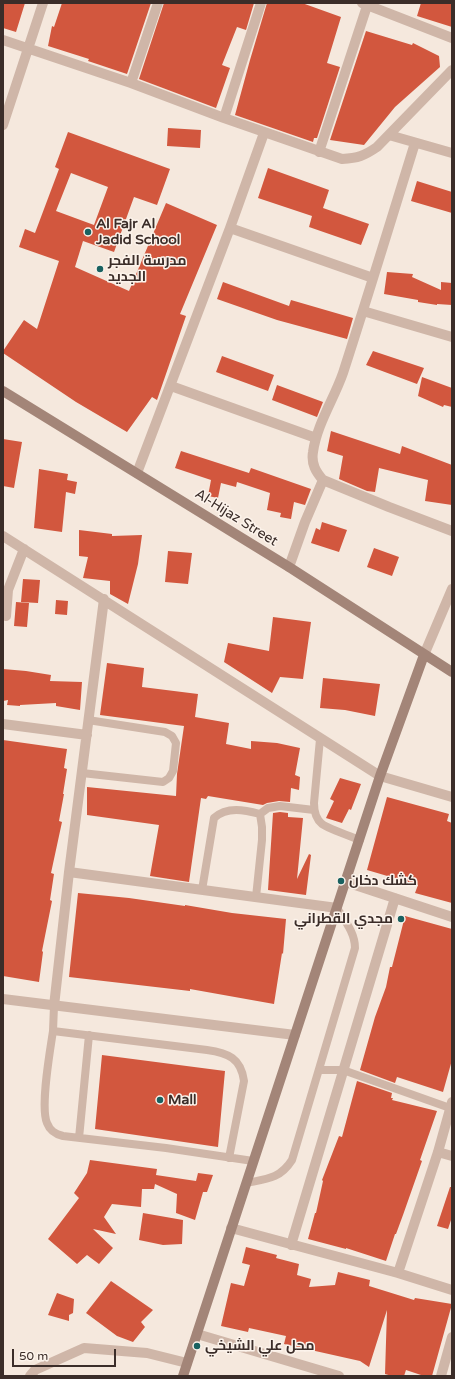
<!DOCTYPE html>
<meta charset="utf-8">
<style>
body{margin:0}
#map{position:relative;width:455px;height:1379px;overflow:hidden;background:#f5e8dd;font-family:"Varela Round",sans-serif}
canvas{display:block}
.frame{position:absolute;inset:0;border:4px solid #3b2d29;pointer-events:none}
.scale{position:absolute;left:12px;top:1349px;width:104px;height:18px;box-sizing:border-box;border:2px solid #3b2d29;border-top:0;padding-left:5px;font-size:12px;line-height:14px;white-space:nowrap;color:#3b2d29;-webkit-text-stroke:3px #fcf3eb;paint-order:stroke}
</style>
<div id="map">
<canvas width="455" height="1379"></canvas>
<div class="frame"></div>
<div class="scale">50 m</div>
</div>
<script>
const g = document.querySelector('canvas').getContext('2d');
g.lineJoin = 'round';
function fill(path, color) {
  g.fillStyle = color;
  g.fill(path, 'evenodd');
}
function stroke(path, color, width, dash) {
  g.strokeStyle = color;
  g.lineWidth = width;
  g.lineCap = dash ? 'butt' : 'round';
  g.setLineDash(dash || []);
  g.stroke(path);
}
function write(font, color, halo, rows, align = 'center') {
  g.font = font + ' "Varela Round",Cairo,sans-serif';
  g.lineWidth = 3;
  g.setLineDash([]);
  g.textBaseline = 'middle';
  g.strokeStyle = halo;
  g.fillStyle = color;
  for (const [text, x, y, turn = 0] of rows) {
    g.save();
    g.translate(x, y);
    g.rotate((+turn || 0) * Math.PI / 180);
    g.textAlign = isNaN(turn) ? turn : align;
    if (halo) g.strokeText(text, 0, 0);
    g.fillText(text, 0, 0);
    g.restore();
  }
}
const building = new Path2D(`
 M3 3H25L16 32 3 28Z
 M62 3H151L127 74 88 61 89 59 48 46 52 26 54 27Z
 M164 3H254L246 30 237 27 222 65 230 68 216 108 139 79Z
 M267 3H302L341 17 327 63 340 67 317 138H314L313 142 235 115 250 60Z
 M421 3H452V27L417 16Z
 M366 31 412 45 413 43 439 56 440 67 395 107 364 145 330 140Z
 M168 128 201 130 200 148 167 146Z
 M68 132 170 169 157 205 134 197 114 252 83 241 75 267 129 291 166 203 217 225 180 314 186 316 157 400 152 397 127 432 76 402 3 353V351L24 320 37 329 59 261 19 247 25 229 35 233 59 169 55 167ZM71 173 108 187 94 225 56 211Z
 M268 168 329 190 323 208 369 224 361 245 309 227 312 216 258 198Z
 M417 181 452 192V213L411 201Z
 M387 272 413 274 412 277 441 290V282L452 283V305L437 304V305L418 302V300L384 294Z
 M223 282 289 306 291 300 353 318 347 339 277 320 217 299Z
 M373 351 424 368 417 384 366 365Z
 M222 356 274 375 268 391 216 372Z
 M422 377 452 388V407L444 405 443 407 418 396Z
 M277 385 323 402 317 417 272 400Z
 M331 431 400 454 402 446 452 465V505L425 501 428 480 379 468 375 492 367 491 339 479 343 456 327 451Z
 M3 439 22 442 14 488 3 486Z
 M181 451 249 473 251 468 311 489 305 505 294 502 291 519 280 517 281 513 267 510 270 493 237 482 236 487 221 483 218 498 208 496 211 480 175 468Z
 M39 469 68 474 67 480 77 482 75 494 66 492 62 532 34 528Z
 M322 522 347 530 339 552 311 543 316 528 320 530Z
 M79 530 112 534V536L142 535 138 564 128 604 110 594V581L83 578 88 557 79 556Z
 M374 548 399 557 392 576 367 567Z
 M168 551 192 553 188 584 165 582Z
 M23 579 40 580 38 603 21 602Z
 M56 600 68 601 67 615 55 614Z
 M16 602 29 603 27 627 14 626Z
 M273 617 311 622 303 679 280 677 272 693 224 662 228 643 269 651Z
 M107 663 144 668 142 687 198 694 195 717 229 723 226 744 251 749V741L277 743 300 748 295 775 300 777 299 790 291 788 290 802 279 801 267 803 263 805 208 796 206 799 201 798 189 882 150 876 159 825 87 815V787L176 796 177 774 184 726 100 715Z
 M3 669 26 671 51 675 50 681 82 682 80 710 56 706V703L20 705V706L7 705 8 700 3 701Z
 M323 678 380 684 375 716 345 710 320 708Z
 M3 740 67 749 64 768 67 769 63 794H64L59 821 62 822 51 873 54 874 50 900 52 901 42 951 43 952 39 982 3 976Z
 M340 778 361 784 351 810 349 809 342 823 326 818 334 801 330 799Z
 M387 797 449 814 447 821 452 823V903L415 893 418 885 367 870Z
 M280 812 288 813V817L303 818 297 879 309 854 311 855 306 895 268 890 273 813Z
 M78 893 129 898 185 906V905L232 913 286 919 283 954 282 953 274 1004 190 989V991L69 977Z
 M405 916 452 929V1060L443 1092 397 1077 395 1083 360 1070 375 1017 386 987 390 967H392Z
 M102 1055 225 1071 218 1147 95 1129Z
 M357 1081 392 1093 391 1098H393L392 1100 437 1111 420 1160 422 1161 403 1215 396 1234H395L386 1261 346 1248V1249L308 1239 315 1213H316L323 1181 322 1180 339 1136 342 1137Z
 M90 1160 157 1169 156 1175 196 1181 198 1173 213 1175 207 1192H203L195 1220 176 1213 177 1194 155 1184 154 1189H142L141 1207 112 1204 104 1217 116 1234 93 1229 113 1248 99 1264 87 1255 77 1264 48 1239 79 1198 74 1193 87 1173Z
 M450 1187H452V1217L448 1229 437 1226Z
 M143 1213 183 1220 182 1244 163 1245 139 1240Z
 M246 1247 277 1255 276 1258 299 1264 297 1275 311 1279 309 1287 335 1285 338 1272 370 1280 369 1286 414 1300 415 1298 452 1304 432 1376H424L406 1370 404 1376H392L385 1374 387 1310 369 1367 360 1361 284 1344 286 1336 249 1328 248 1332 221 1326 231 1283 244 1286 250 1265 242 1263Z
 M111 1281 153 1310 141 1322 145 1327 133 1342 117 1336 86 1313Z
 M57 1293 74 1299 73 1313 69 1315V1321L48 1315Z`);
const lane = new Path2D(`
 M320 739 314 803C314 810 316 819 322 824 329 829 350 836 360 840
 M82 773 163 782 169 778 173 771 176 743 172 736 165 732 88 720
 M260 814 268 808 280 806 314 810
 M202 890 214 818C227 806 245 810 260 814L262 827V840L256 897
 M54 1006 53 1031 207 1050C228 1053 241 1058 244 1081L229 1158
 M53 1031C50 1051 40 1107 47 1123 50 1131 55 1134 63 1136L166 1148 253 1161
 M319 1070H343L450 1108
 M79 1138 89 1035
 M246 1183C266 1179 280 1179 292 1160L355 948C355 933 345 921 337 908`);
const street = new Path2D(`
 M362 3 452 38
 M3 40 131 83 224 118 342 159C358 158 364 156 377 147L452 70
 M131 83 158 3
 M224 118 261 3
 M3 125 43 3
 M389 135 452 153
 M415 143C391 220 368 296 343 373 334 399 317 424 313 452 311 464 316 472 323 480L389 507 452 531
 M319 152 368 3
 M230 228 373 278
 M363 311 452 337
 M171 386 316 438
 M137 473 230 228 264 133
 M3 536 380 776 452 797
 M289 567 305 522 323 480
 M6 616 8 590 24 549
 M424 655 452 589
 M3 724 87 735
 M69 872 337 908
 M346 882 452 917
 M3 999 295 1035
 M54 1006 69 872 104 599
 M438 1152 452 1156
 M231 1228 398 1273 452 1290
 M291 1245 395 898
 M398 1273 438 1152 452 1102
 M197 1334 339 1376
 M30 1376 35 1370 84 1348 147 1353 187 1363
 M441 1376 452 1337`);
const secondary = new Path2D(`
 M3 391 289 567 452 672
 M183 1376 380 776 424 655`);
const markers = [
 [88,232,4,"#196160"],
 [100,269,4,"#196160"],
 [341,881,4,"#196160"],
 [401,919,4,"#196160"],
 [160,1100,4,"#196160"],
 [197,1346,4,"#196160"]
];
const poiNames = [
 ["Al Fajr Al",96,224],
 ["Jadid School",96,240],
 ["مدرسة الفجر",108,261],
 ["الجديد",108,277],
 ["كشك دخان",349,881],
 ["مجدي القطراني",393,919,"right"],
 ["Mall",168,1100],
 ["محل علي الشيخي",205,1346]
];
const streetNames = [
 ["Al-Hijaz Street",236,518,32]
];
fill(building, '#d2573e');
stroke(lane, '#cfb6a8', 8);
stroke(street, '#cfb6a8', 10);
stroke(secondary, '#a38578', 10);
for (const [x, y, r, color] of markers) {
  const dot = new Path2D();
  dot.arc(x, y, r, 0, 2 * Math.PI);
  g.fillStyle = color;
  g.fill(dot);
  stroke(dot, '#fcf3eb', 1.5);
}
write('bold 14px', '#3b2d29', '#fcf3eb', poiNames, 'left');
write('14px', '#3b2d29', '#fcf3eb', streetNames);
</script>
